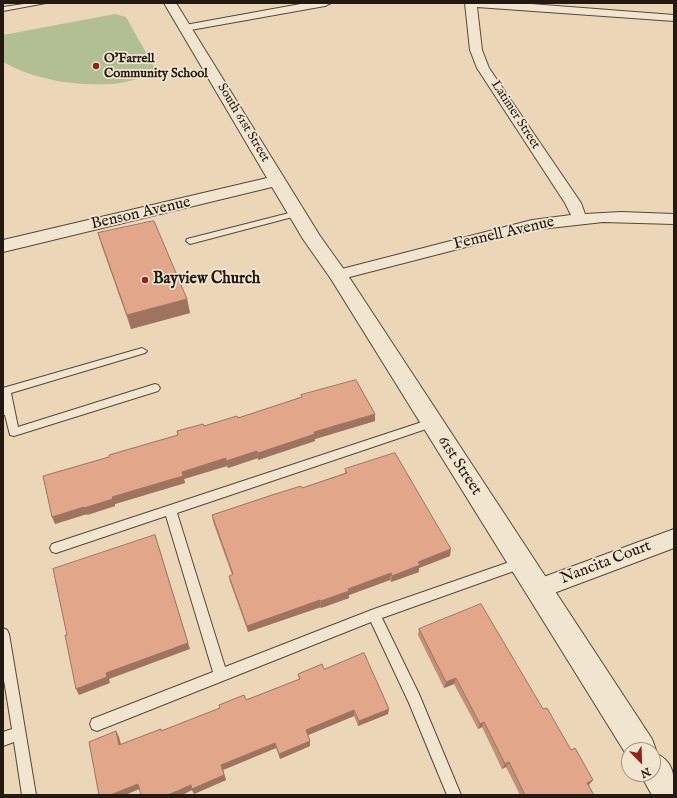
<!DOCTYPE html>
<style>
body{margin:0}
#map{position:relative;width:677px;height:798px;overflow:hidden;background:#ebd7b7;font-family:"IM FELL English",serif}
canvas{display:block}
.frame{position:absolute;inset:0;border:4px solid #231912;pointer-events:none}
.north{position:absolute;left:621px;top:742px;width:40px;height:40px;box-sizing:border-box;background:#f2e5d0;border:1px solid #9f9384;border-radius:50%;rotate:157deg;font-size:11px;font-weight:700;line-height:16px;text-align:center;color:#231912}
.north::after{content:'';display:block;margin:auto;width:14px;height:18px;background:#8f2418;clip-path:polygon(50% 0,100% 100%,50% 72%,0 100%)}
</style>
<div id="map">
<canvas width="677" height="798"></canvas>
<div class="frame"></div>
<div class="north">N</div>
</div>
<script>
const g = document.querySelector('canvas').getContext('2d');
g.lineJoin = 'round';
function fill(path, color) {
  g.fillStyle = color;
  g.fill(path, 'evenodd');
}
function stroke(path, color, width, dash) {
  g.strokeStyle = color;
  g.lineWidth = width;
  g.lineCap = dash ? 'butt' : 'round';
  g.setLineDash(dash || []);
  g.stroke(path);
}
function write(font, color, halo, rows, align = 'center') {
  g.font = font + ' "IM FELL English",serif';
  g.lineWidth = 3.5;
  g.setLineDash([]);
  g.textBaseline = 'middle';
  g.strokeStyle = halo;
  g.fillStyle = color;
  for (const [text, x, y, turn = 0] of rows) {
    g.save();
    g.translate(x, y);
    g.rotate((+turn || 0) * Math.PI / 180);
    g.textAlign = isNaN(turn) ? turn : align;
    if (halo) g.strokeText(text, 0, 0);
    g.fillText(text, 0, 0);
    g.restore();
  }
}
const green = new Path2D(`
 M115 14 126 17 158 74C142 77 126 83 110 84 72 86 36 80 3 62V35Z`);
const service = new Path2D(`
 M31 3H46L3 11V7Z
 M297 211H300V215L190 244 186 241 187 239Z
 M142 348 147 351 145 353 11 393 18 427 155 384 158 385 160 388 158 391 14 436 10 435 5 415H3V388Z
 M431 419 435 420 436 423 435 426 177 513 225 667 374 609 521 558 525 559 527 563 525 567 382 618 419 694 461 795H447L409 703 371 622 97 731 92 729 90 724 92 719 213 672 166 516 56 553 52 552 50 548 52 544Z
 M3 628 7 630 9 634 36 795H22L14 742 3 746V732L12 729 3 674Z`);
const minor = new Path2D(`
 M306 3H331L325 6 185 31 181 30 179 28 181 26 185 25Z
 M465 3H518L674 15V21L477 7 482 50 489 68 581 203 585 214 621 212 674 214V224L603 222 532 230 338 280 332 279 330 275 332 271 338 270 532 220 571 215 565 203 477 68 470 50Z
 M674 529V548L538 599 530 596 527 589 530 582Z`);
const tertiary = new Path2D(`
 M164 3H176L320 236 345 271 652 739 656 750 655 753C675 762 674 776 674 795H652L640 774H653V750H629V759L331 279 303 239 272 187 3 252V240L267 178Z`);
const wall = new Path2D(`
 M98 233 187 299 190 313 131 329 102 247Z
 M301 395 375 421 315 439V441L258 460V458L228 468 227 466 184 479 185 483 115 504V506L87 515V514L55 524 109 457 178 435 177 431 204 426 238 418 302 397Z
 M345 469 450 556 419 568V572L391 582 390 580 349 595V598L321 608V607L248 632 230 582 229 576 232 575 213 522 212 515 302 488 345 473Z
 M419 629 543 709 589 785 594 795H520L506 767 502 769 482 727 478 729 454 684 444 688 418 635Z
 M324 669 388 714 358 726 354 716 308 735 310 741V746L280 759 276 748 223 770 226 780 194 794 192 790 182 795H141L140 789 125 795H99L116 731 119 737 121 744 162 731 246 700 299 679 298 674Z`);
const shadedWall = new Path2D(`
 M187 299 190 313 131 329 127 315Z
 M375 414V421L315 439V441L258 460V453L314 432Z
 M257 451 258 458 228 468 226 461Z
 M226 458 227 466 184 479 185 483 115 504V506L87 515V514L55 524 52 517 84 507 182 472Z
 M155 535 190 649 109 679 110 683 79 695 76 689Z
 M451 549 450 556 419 568V572L391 582 392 576 418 562Z
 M391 573 390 580 349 595V598L321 608V601L348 589Z
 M320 600 321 607 248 632 247 626Z
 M456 678 454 684 444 688 446 682Z
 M389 709 388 714 358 726 359 721Z
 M354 710V716L306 736V730Z
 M484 722 482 727 478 729 480 724Z
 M116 731 119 737 122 750 119 745Z
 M310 741V746L280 759 279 754Z
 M275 743 276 748 223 770 226 780 194 794 192 790 182 795H168L221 765Z
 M509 762 506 767 502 769 505 764Z
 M593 780 589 785 584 788 587 783Z
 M138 784 141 788 125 795H110Z`);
const building = new Path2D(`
 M154 221 187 299 127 315 98 233Z
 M356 380 375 414 314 432 315 434 258 453 257 451 226 461V458L182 472 183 476 112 497 113 499 84 508V507L52 517 43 476 109 457V455L178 435 177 431 203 424 204 426 237 416 238 418 302 397 301 395Z
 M395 453 451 549 418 562 420 565 392 576 391 573 348 589 349 591 321 601 320 600 247 626 229 576 233 574 212 515 272 495 301 486 302 488 347 473 345 469Z
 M155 535 188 643 106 673 107 677 76 689 65 635H67L53 569Z
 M481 604 543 709 547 708 571 750 575 748 593 780 587 783 594 795H525L509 762 505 764 484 722 480 724 456 678 446 682 419 629Z
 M364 653 389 709 359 721 354 710 306 730 310 741 279 754 275 743 221 765 224 775 192 789 191 785 168 795H141L138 784 110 795H99L89 742 116 731 119 745 161 729V731L220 708 219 705 244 695 246 700 300 679 298 674 322 664 324 669Z`);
const markers = [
 [96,66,4,"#8f2418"],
 [145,280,4,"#8f2418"]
];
const farPoinames = [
 ["O'Farrell",104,59],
 ["Community School",104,74]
];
const farStreetnames = [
 ["Latimer Street",515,115,57],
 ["South 61st Street",243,123,59]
];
const streetNames = [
 ["Benson Avenue",141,214,-13],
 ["Fennell Avenue",504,234,-13],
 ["61st Street",459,466,57],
 ["Nancita Court",606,563,-21]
];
const poiNames = [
 ["Bayview Church",153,280]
];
fill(green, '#b1bf93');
stroke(service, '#55483b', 2);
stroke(minor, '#55483b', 2);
stroke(tertiary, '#55483b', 2);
fill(service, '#f2e5d0');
fill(minor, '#f2e5d0');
fill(tertiary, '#f2e5d0');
fill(wall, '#c28f78');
fill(shadedWall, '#9e7461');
fill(building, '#e2a68b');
stroke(building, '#9e7461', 1);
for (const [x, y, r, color] of markers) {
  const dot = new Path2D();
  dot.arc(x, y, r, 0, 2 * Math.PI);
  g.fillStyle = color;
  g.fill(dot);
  stroke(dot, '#f2e5d0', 1.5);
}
write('bold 13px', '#231912', '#f2e5d0', farPoinames, 'left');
write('13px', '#231912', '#f2e5d0', farStreetnames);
write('16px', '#231912', '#f2e5d0', streetNames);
write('bold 16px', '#231912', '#f2e5d0', poiNames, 'left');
</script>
